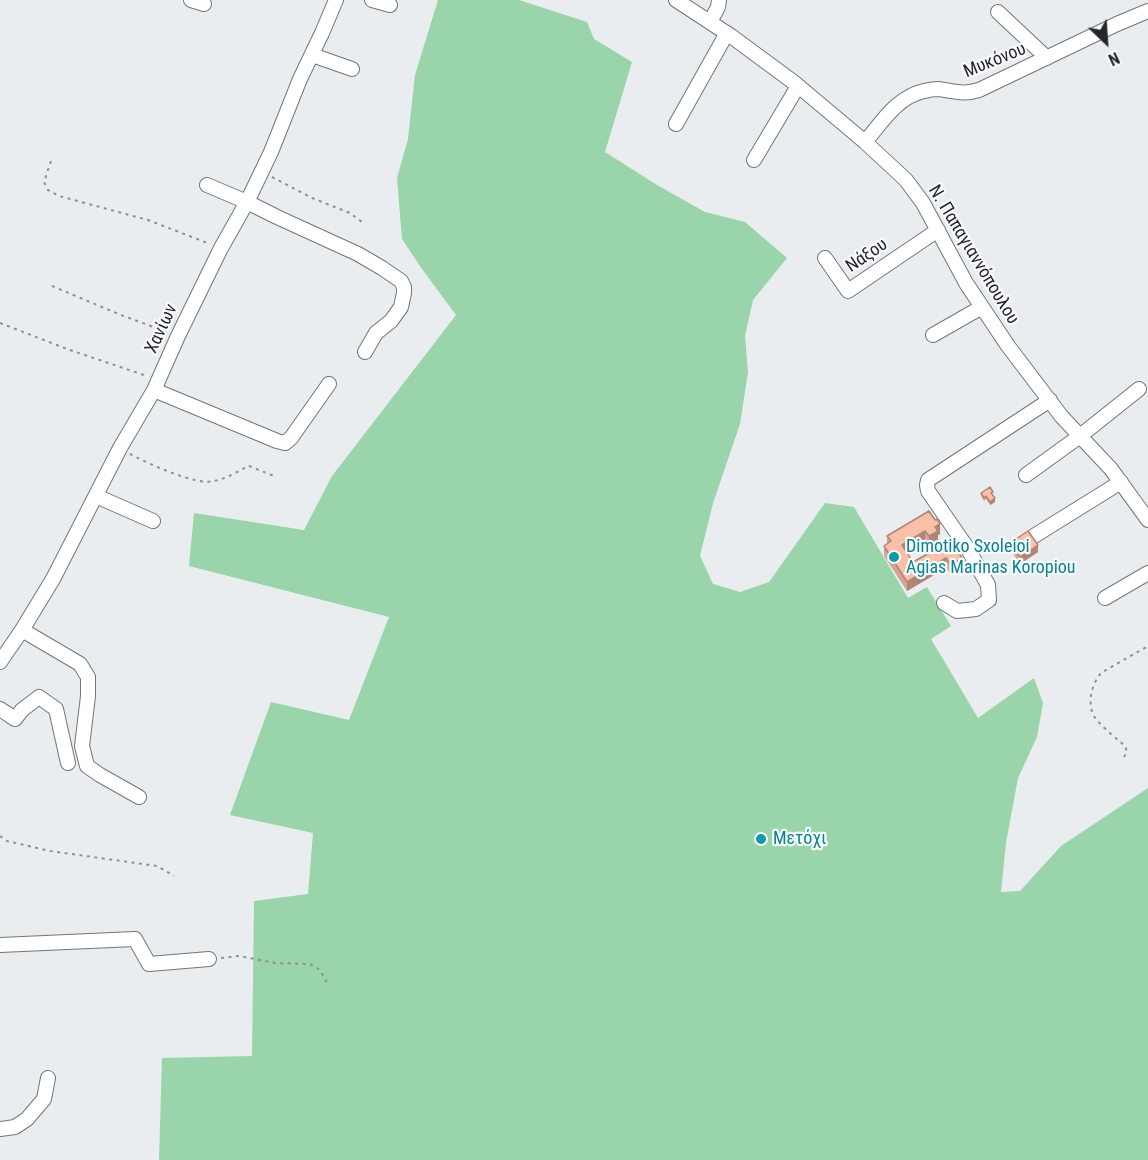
<!DOCTYPE html>
<meta charset="utf-8">
<style>
body{margin:0}
#map{position:relative;width:1148px;height:1160px;overflow:hidden;background:#eaedef;font-family:"Roboto Condensed",sans-serif}
canvas{display:block}
.north{position:absolute;left:1076px;top:12px;width:60px;height:60px;-webkit-text-stroke:4px #f7fafd;paint-order:stroke;rotate:155deg;font-size:16px;font-weight:700;line-height:24px;text-align:center;color:#252627}
.north::after{content:'';display:block;margin:auto;width:21px;height:27px;background:#252627;clip-path:polygon(50% 0,100% 100%,50% 72%,0 100%)}
</style>
<div id="map">
<canvas width="1148" height="1160"></canvas>
<div class="north">N</div>
</div>
<script>
const g = document.querySelector('canvas').getContext('2d');
g.lineJoin = 'round';
function fill(path, color) {
  g.fillStyle = color;
  g.fill(path, 'evenodd');
}
function stroke(path, color, width, dash) {
  g.strokeStyle = color;
  g.lineWidth = width;
  g.lineCap = dash ? 'butt' : 'round';
  g.setLineDash(dash || []);
  g.stroke(path);
}
function write(font, color, halo, rows, align = 'center') {
  g.font = font + ' "Roboto Condensed",sans-serif';
  g.lineWidth = 4.5;
  g.setLineDash([]);
  g.textBaseline = 'middle';
  g.strokeStyle = halo;
  g.fillStyle = color;
  for (const [text, x, y, turn = 0] of rows) {
    g.save();
    g.translate(x, y);
    g.rotate((+turn || 0) * Math.PI / 180);
    g.textAlign = isNaN(turn) ? turn : align;
    if (halo) g.strokeText(text, 0, 0);
    g.fillText(text, 0, 0);
    g.restore();
  }
}
const green = new Path2D(`
 M438 0H519L587 22 594 39 632 62 605 152 657 185 705 212 745 222 787 258 753 300 745 336 748 372 740 424 713 503 700 556 713 584 740 592 769 582 825 503 854 507 908 598 927 587 951 626 931 639 978 718 1034 678 1043 703 1037 737 1018 778 1006 843 1001 892 1020 891 1061 846 1148 788V1160H159L162 1058 252 1056 254 901 308 894 313 833 230 815 271 702 349 720 389 617 189 566 194 513 304 530 332 476 456 315 422 269 402 239 397 178 408 139 415 75Z`);
const path = new Path2D(`
 M51 161 44 182 48 190 59 196 148 220 210 244
 M272 177 312 198 350 213 362 222
 M52 286 121 315 167 332
 M0 323 67 349 147 376
 M130 454C147 463 196 486 214 481 226 479 238 471 249 466L274 476
 M1124 757 1127 752 1125 746C1116 738 1104 729 1096 719 1086 706 1091 685 1101 673L1148 646
 M0 836 7 841 50 851 157 866 174 876
 M221 958 239 956 275 963 310 964 320 970 327 983`);
const minor = new Path2D(`
 M191 0 204 4
 M372 0 390 5
 M676 0 731 36 796 84 865 142 906 180 923 203 966 283 1008 346 1062 417 1111 469 1148 520
 M998 12 1047 58
 M710 22 718 7 719 0
 M312 55 352 69
 M676 124 727 33
 M865 142C882 122 897 97 924 91 929 90 933 89 938 89 954 91 963 95 979 90L1117 24 1148 11
 M754 160 798 86
 M207 185 247 202 277 217 358 254 382 268 401 281 404 287V293L401 307 391 321 376 333 365 352
 M825 258 848 291 938 230
 M933 335 982 307
 M154 390 277 441 285 443 291 438 329 384
 M1026 475 1080 436 1139 389
 M96 496 153 521
 M1034 536 1121 482
 M1105 598 1148 573
 M944 603 957 611 976 609 989 600 988 585 968 549 928 491 927 485 928 480 1050 400
 M22 630 80 664 88 677V696L82 746 87 766 100 775 139 797
 M0 662 22 630 53 579 120 448 154 390 178 336 221 248 247 202 271 152 300 79 322 33 336 0
 M0 709 15 719 22 710 39 697 56 709 68 763
 M0 945 135 939 149 964 209 959
 M0 1129 15 1127 27 1119 44 1099 48 1078`);
const wall = new Path2D(`
 M981 493 993 495 995 502 990 505 986 499 984 501 981 496Z
 M929 511 940 534 938 535V540L929 546 925 540 906 552 913 562 951 541 962 568 951 575 946 568 907 591 884 556V546L887 543V536Z
 M1010 543 1038 552 1020 564 1010 549Z`);
const shadedWall = new Path2D(`
 M995 498V502L990 505V502Z
 M940 524V534L938 535V540L929 546V536L935 527Z
 M925 531V540L902 554V545Z
 M1038 545V552L1020 564V557Z
 M946 558V568L907 591V582Z
 M962 558V568L951 575V565Z`);
const building = new Path2D(`
 M990 487 993 492 991 493 995 498 990 502 986 496 984 498 981 493Z
 M929 511 935 520 937 519 940 524 935 527 938 531 929 536 925 531 902 545 913 562 951 541 962 558 951 565 946 558 907 582 884 546 891 541 887 536Z
 M1028 531 1038 545 1020 557 1010 543Z`);
const markers = [
 [894,557,6,"#0f9aa8"],
 [761,839,6,"#0f9aa8"]
];
const streetNames = [
 ["Μυκόνου",995,61,-22],
 ["Ν. Παπαγιαννόπουλου",973,255,59],
 ["Νάξου",867,256,-34],
 ["Χανίων",162,329,-65]
];
const cultureNames = [
 ["Dimotiko Sxoleioi",906,547],
 ["Agias Marinas Koropiou",906,568],
 ["Μετόχι",773,839]
];
fill(green, '#99d4ab');
stroke(minor, '#737678', 16);
stroke(path, '#8e9091', 2, [3, 4.5]);
stroke(minor, '#fff', 14);
fill(wall, '#d5a590');
fill(shadedWall, '#ae8676');
fill(building, '#f8c0a8');
stroke(building, '#ae8676', 1.5);
for (const [x, y, r, color] of markers) {
  const dot = new Path2D();
  dot.arc(x, y, r, 0, 2 * Math.PI);
  g.fillStyle = color;
  g.fill(dot);
  stroke(dot, '#f7fafd', 2);
}
write('18px', '#252627', '#f7fafd', streetNames);
write('18px', '#0d838f', '#f7fafd', cultureNames, 'left');
</script>
